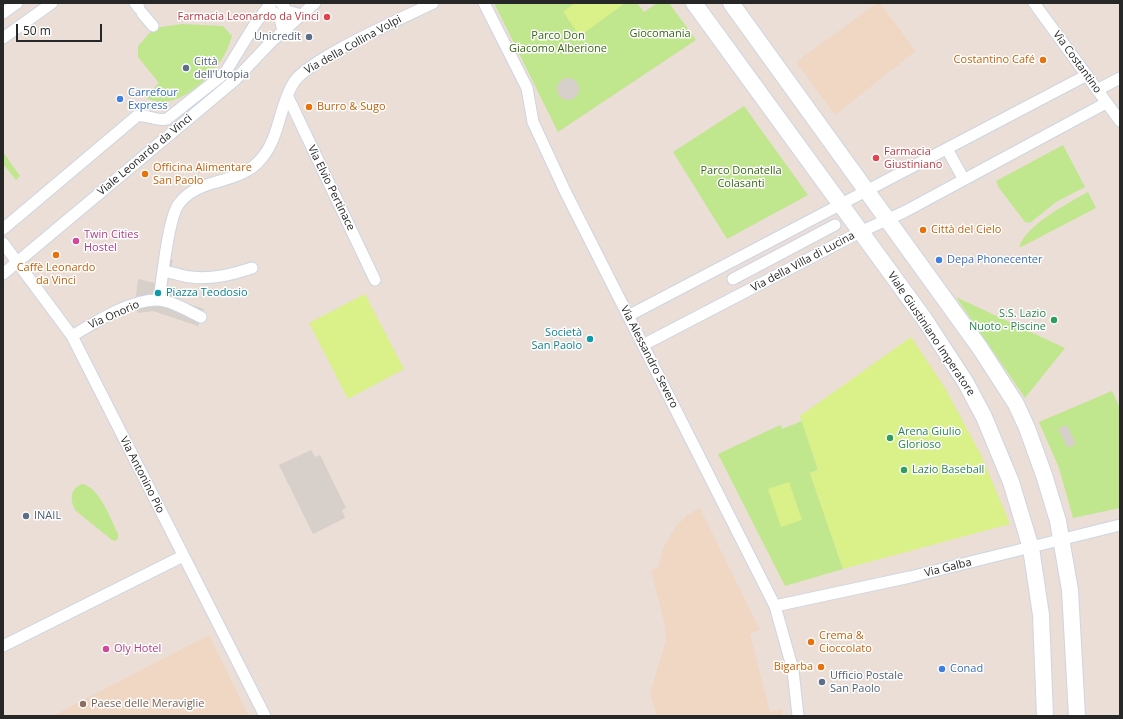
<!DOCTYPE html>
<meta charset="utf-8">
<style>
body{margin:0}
#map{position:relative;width:1123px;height:719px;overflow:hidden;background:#ebded6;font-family:"Open Sans",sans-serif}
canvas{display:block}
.frame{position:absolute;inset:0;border:4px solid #272727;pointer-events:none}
.scale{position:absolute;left:16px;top:24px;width:86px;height:18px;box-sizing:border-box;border:2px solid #272727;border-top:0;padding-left:5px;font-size:12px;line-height:14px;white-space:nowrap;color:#272727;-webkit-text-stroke:3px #fff;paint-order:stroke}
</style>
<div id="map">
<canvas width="1123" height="719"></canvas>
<div class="frame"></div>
<div class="scale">50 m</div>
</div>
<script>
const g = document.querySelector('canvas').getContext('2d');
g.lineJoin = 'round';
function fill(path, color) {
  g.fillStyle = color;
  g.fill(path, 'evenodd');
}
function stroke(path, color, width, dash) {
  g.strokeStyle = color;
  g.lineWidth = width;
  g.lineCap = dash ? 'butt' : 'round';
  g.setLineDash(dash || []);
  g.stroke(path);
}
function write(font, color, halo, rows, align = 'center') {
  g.font = font + ' "Open Sans",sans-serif';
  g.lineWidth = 3;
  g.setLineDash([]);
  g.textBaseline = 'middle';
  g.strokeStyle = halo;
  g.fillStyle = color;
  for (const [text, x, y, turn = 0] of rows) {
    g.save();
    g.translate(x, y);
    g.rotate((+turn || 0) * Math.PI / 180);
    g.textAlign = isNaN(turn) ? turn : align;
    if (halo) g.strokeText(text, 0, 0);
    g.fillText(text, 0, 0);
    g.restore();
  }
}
const education = new Path2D(`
 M877 3H880L916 51 835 115 796 62Z
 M700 508 760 630 750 634 770 712 782 709V716H657L650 693 666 640 664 621 651 571 658 567 664 546 676 526 687 515Z
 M209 635 249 716H53L87 698Z`);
const green = new Path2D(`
 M494 3H637L644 12 657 3H669L696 40 558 132Z
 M182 24 223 26 232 36C229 45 226 54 220 62 205 83 172 114 145 97L159 83 138 57V46L154 28Z
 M744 106 808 195 727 239 673 152Z
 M1063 145 1085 187 1056 202 1030 223 1025 222 999 188 996 181Z
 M3 152 20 176 16 180 3 164Z
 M1088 192 1096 208 1021 247H1019C1026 225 1068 203 1088 192Z
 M956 297 1065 348 1025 398Z
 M1112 391 1120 408V508L1073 518 1059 468 1039 422Z
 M802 421 818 470 810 473 843 569 785 586 718 454 778 426 781 425 782 429Z
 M82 484C99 486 111 520 118 534V538L116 541 112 540 76 511C70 501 69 489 82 484Z`);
const pitch = new Path2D(`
 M575 3H625L580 36 563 12Z
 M365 294 404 369 348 399 309 323Z
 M911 337 945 388 981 455 1010 524 843 569 810 473 818 470 800 416Z
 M789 482 802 520 781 527 768 489Z`);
const plaza = new Path2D(`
 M557 89a11 11 0 1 1 22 0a11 11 0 1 1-22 0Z
 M159 256 173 260 167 286 181 289 179 301 204 309 198 326 153 311 138 313 135 305 138 279 155 283Z
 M1067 425 1076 444 1068 448 1058 429Z
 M311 450 315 457 320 455 346 508 342 510 345 518 313 534 279 465Z`);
const street = new Path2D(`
 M135 3 139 8
 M281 3 287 11 301 15
 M484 3 527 88 533 122 565 191 775 606 793 670 798 716
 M1034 3 1120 121
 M264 12 272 11 280 18 283 31
 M3 13 17 3
 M142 13 153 26
 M3 38 52 3
 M1097 90 1120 78
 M288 97 375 280
 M947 149 963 178
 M3 229 137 116C148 114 157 122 167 119L225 73 255 24 271 3
 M3 243 72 336 265 716
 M163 271C172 272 181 276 191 277 212 280 233 274 252 268
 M3 274 235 80 271 42 315 3
 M733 279 835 225
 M159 300C162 280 168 220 178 205 186 193 199 187 213 183 230 178 249 174 261 159 280 138 279 105 294 82 310 58 403 18 433 3
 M628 316 1087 75
 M72 336C94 323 131 299 157 300 171 300 188 311 201 317
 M643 345 860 232 904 212 1106 103
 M775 606 910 577 1120 525
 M3 646 183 556`);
const secondary = new Path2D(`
 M694 3 925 320 966 383 984 417 1011 482 1031 548 1041 615 1045 716
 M731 3 980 348 1016 404 1027 428 1044 475 1058 521 1070 590 1077 716`);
const markers = [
 [327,17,4,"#e0444e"],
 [309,37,4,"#5c6f8a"],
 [1043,60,4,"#e8710a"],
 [186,68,4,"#5c6f8a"],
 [120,99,4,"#3f7fe0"],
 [309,107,4,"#e8710a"],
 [876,158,4,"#e0444e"],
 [145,174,4,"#e8710a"],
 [923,230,4,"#e8710a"],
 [76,241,4,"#d1479c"],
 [56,255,4,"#e8710a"],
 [939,260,4,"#3f7fe0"],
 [158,293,4,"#0f9aa8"],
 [1054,320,4,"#2e9e5b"],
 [590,339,4,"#0f9aa8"],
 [890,438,4,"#2e9e5b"],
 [904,470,4,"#2e9e5b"],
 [26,516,4,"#5c6f8a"],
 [811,642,4,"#e8710a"],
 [106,649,4,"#d1479c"],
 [821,667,4,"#e8710a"],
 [942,669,4,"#3f7fe0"],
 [822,682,4,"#5c6f8a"],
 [83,704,4,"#8d6e63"]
];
const healthNames = [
 ["Farmacia Leonardo da Vinci",319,17],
 ["Farmacia",884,152,"left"],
 ["Giustiniano",884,165,"left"]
];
const parkNames = [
 ["Giocomania",660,34],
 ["Parco Don",558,36],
 ["Giacomo Alberione",558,49],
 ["Parco Donatella",741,171],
 ["Colasanti",741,184]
];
const serviceNames = [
 ["Unicredit",301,37,"right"],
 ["Città",194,62],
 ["dell'Utopia",194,75],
 ["INAIL",34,516],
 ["Ufficio Postale",830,676],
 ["San Paolo",830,689]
];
const streetNames = [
 ["Via della Collina Volpi",353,45,-29],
 ["Via Costantino",1077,62,54],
 ["Viale Leonardo da Vinci",145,155,-40],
 ["Via Elvio Pertinace",331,188,64],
 ["Via della Villa di Lucina",803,262,-28],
 ["Via Onorio",114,315,-24],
 ["Viale Giustiniano Imperatore",931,334,56],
 ["Via Alessandro Severo",649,357,63],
 ["Via Antonino Pio",142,475,63],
 ["Via Galba",948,568,-14]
];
const foodNames = [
 ["Costantino Café",1035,60,"right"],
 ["Burro & Sugo",317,107],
 ["Officina Alimentare",153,168],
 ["San Paolo",153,181],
 ["Città del Cielo",931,230],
 ["Caffè Leonardo",56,268,"center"],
 ["da Vinci",56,281,"center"],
 ["Crema &",819,636],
 ["Cioccolato",819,649],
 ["Bigarba",813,667,"right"]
];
const shopNames = [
 ["Carrefour",128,93],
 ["Express",128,106],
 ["Depa Phonecenter",947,260],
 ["Conad",950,669]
];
const hotelNames = [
 ["Twin Cities",84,235],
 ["Hostel",84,248],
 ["Oly Hotel",114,649]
];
const cultureNames = [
 ["Piazza Teodosio",166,293],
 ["Società",582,333,"right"],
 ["San Paolo",582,346,"right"]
];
const leisureNames = [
 ["S.S. Lazio",1046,314,"right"],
 ["Nuoto - Piscine",1046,327,"right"],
 ["Arena Giulio",898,432],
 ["Glorioso",898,445],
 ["Lazio Baseball",912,470]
];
const educationNames = [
 ["Paese delle Meraviglie",91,704]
];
fill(education, '#efd7c4');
fill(green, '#c0e78d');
fill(pitch, '#daf088');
fill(plaza, '#d6cfca');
stroke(street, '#ccd5e2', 13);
stroke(secondary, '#ccd5e2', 18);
stroke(street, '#fff', 11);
stroke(secondary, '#fff', 16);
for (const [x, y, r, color] of markers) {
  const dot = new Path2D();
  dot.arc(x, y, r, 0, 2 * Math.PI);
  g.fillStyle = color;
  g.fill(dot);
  stroke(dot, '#fff', 1.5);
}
write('11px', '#be3a42', '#fff', healthNames, 'right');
write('11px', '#376713', '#fff', parkNames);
write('11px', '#4e5e75', '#fff', serviceNames, 'left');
write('11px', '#272727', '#fff', streetNames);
write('11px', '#c56008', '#fff', foodNames, 'left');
write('11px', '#366cbe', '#fff', shopNames, 'left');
write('11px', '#b23c85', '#fff', hotelNames, 'left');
write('11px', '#0d838f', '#fff', cultureNames, 'left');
write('11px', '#27864d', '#fff', leisureNames, 'left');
write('11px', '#785e54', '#fff', educationNames, 'left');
</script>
